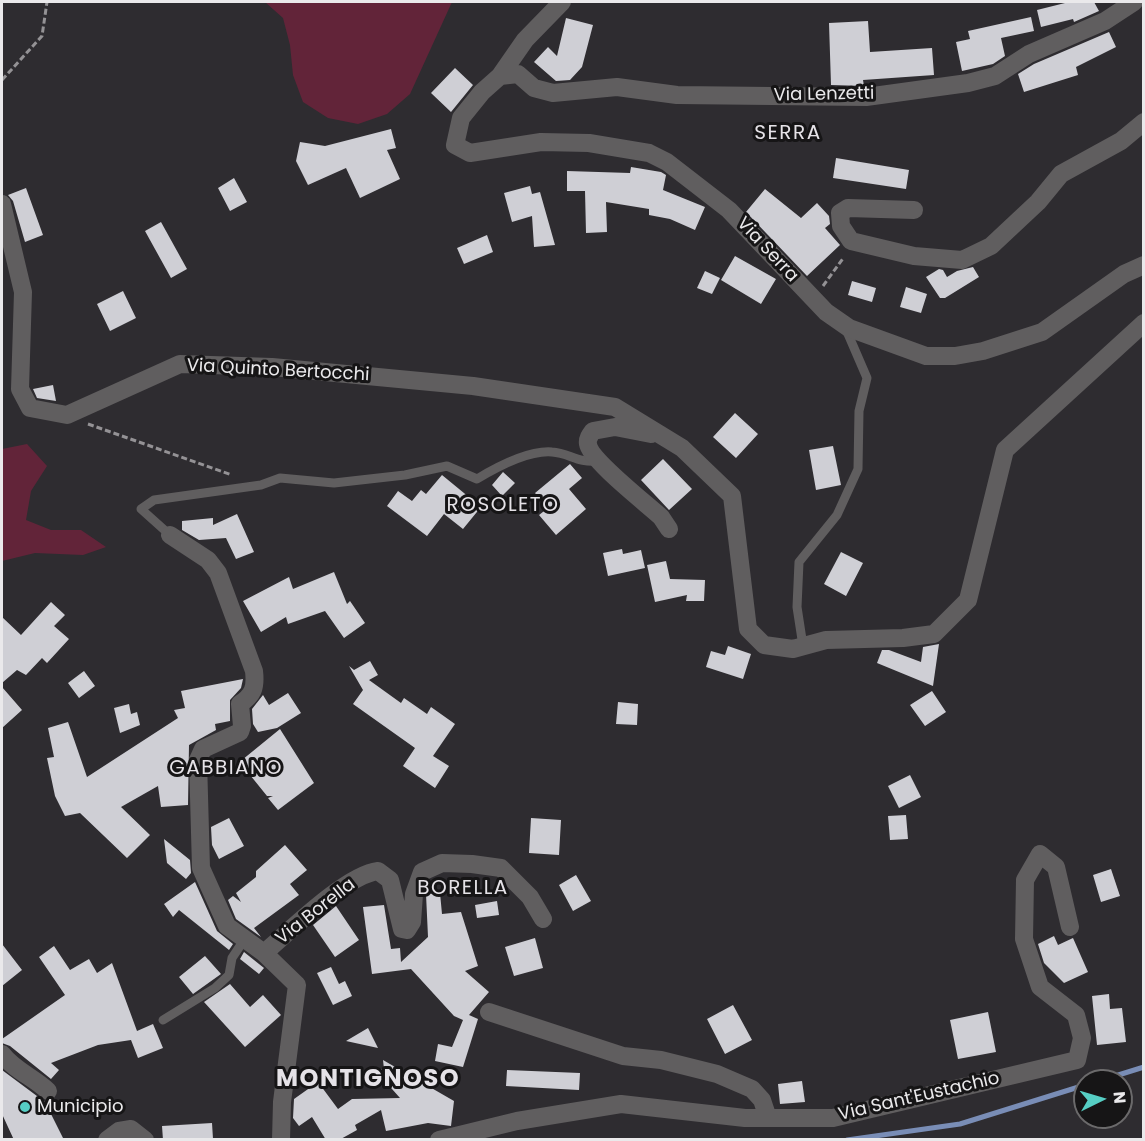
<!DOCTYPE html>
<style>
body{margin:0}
#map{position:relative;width:1145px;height:1141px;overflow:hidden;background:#2e2c30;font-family:Poppins,sans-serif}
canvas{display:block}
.frame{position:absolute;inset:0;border:3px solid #eae9eb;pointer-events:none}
.north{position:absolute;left:1073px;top:1069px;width:60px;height:60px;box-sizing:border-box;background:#161516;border:2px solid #6b6a6b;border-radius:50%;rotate:85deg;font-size:16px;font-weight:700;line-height:24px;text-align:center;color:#eae9eb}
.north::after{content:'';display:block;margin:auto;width:21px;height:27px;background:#56cec4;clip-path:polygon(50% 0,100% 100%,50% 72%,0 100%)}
</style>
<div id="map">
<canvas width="1145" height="1141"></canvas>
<div class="frame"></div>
<div class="north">N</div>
</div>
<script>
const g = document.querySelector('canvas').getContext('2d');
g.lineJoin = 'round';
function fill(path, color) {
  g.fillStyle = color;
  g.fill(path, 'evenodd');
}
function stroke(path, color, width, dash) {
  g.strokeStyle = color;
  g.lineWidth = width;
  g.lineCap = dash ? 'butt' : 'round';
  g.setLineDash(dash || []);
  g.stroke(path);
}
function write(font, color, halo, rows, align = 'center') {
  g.font = font + ' Poppins,sans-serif';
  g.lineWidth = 6;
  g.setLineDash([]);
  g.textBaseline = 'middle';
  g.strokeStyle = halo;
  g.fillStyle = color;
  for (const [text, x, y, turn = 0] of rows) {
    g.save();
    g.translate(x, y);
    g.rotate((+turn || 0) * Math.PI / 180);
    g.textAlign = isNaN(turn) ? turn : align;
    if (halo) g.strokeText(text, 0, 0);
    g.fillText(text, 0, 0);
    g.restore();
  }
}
const green = new Path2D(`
 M265 2H452L410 94 387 114 358 124 328 118 303 102 293 75 290 45 283 18Z
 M27 444 47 466 31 491 26 520 51 530H81L106 547 83 555 35 553 2 561V449Z`);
const stream = new Path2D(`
 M1099 1081 1144 1067
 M847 1140 960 1124 1085 1085`);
const building = new Path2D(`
 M1069 2H1094L1099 11 1074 22 1073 19 1041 27 1037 10Z
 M1031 17 1034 31 1001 38 1005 56 993 64 962 71 956 42 970 39 968 31Z
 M566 18 593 25 582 67 570 80 556 81 534 62 548 47 557 56Z
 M868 21 870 52 932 48 934 75 863 80 864 86 831 85 829 23Z
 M1109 32 1116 47 1076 67 1078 75 1024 92 1018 74 1034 64Z
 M455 68 473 85 451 112 431 93Z
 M391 129 396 148 387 150 400 179 360 198 346 168 308 185 296 161 300 142 325 146Z
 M836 158 909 170 906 189 833 178Z
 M631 167 661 172 666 175 663 190 705 207 695 230 670 219 649 215V209L606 202 607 232 586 233 585 191H567V171L630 173Z
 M234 178 247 202 230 211 218 188Z
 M530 186 532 194 540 192 555 245 534 247 532 216 512 222 504 193Z
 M26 188 43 235 25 242 13 201 8 195Z
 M765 189 801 218 817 203 829 216 830 224 825 228 840 245 807 276 746 212Z
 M161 222 187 269 171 278 145 231Z
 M487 235 493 252 464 264 457 248Z
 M735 256 776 279 761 304 721 280Z
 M973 267 979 277 945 298H940L926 277 939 269 943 270 947 277 957 271Z
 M705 271 720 278 712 294 697 288Z
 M852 281 876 288 872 302 848 295Z
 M906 287 927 294 921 313 900 307Z
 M123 291 136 318 110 331 97 304Z
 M53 385 56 401 37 398 33 389Z
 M735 413 758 434 736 458 713 437Z
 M833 446 841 485 816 490 809 450Z
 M663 459 692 489 669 510 641 480Z
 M570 464 582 478 569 489 586 509 556 535 539 515 548 508 535 493Z
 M503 472 515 483 502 496 492 485Z
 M442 475 481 507 463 529 444 514 427 536 387 506 398 491 412 501 421 490 426 494Z
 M237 514 254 552 236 559 226 538 199 540 182 530V521L213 518V525Z
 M622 549 623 554 641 550 645 568 608 576 603 553Z
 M841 552 863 563 846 596 824 584Z
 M666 561 670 579 705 580 704 601H686L687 595 655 602 647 565Z
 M334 572 347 604 350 601 365 623 344 638 325 611 288 624 286 617 261 632 243 601 289 577 293 589Z
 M51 602 65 615 54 626 69 639 47 663 42 658 26 675 17 670 2 683V617L21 635Z
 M939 644 933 686 877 663 882 650H889L921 662 923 647Z
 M728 646 751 654 743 679 706 667 711 651 725 655Z
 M370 661 378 675 369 680 401 703 404 698 427 714 431 707 455 724 433 756 449 766 435 788 403 766 415 748 353 704 363 690 349 666 354 670Z
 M84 671 95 686 79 698 68 683Z
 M243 679 241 688 230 700V721L215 724 216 730 189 745 188 805 161 807 158 786 121 807 150 835 127 858 80 813 65 816 55 796 47 758 54 757 48 728 68 722 87 777 178 718 174 710 185 708 181 691Z
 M2 687 22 710 2 728Z
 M932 691 946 712 925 726 910 705Z
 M288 693 301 713 277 728 258 732 253 724 252 709 263 695 269 705Z
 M618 702 638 704 637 725 616 724Z
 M129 704 131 714 137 712 140 725 120 733 114 708Z
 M280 729 314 783 278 810 268 798 273 796H267L242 765V760Z
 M910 775 921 797 899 808 888 786Z
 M906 815 908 839 890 840 888 816Z
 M229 818 244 846 219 859 212 845 211 827Z
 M531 818 561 820 559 855 529 853Z
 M164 839 190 860 191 873 186 879 167 863Z
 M285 845 307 870 290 884 299 895 254 928 261 937 236 919 228 900 233 896 241 902 236 893 256 877V871Z
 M1111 869 1120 896 1101 902 1093 875Z
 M576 875 591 901 573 911 559 885Z
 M195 882 217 931 233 944 229 950 179 910 173 917 164 904Z
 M440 893 442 914 461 912 478 966 465 971 489 992 469 1015 478 1019 463 1067 435 1061 438 1044 452 1047 463 1020 454 1016 411 969 372 974 363 907 384 905 391 949 400 948 401 962 428 937 426 894Z
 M497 901 499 915 477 918 475 905Z
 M336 906 359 940 335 957 313 925Z
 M1054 936 1058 945 1073 938 1088 972 1064 983 1044 963 1038 944Z
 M535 938 543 968 514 976 505 947Z
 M2 944 22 970 2 986Z
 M54 946 70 970 89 959 97 973 112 963 137 1031 153 1024 163 1048 138 1058 131 1040 98 1045 51 1063 59 1070 51 1079 10 1046 2 1043V1039L65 995 39 957Z
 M244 952 264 968 259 974 240 959Z
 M205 956 221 974 193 994 179 977Z
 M331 967 339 984 345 981 352 996 333 1005 317 973Z
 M230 984 250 1007 263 995 281 1015 245 1047 204 1002Z
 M1109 994 1110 1009 1122 1008 1126 1042 1097 1045 1092 996Z
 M733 1005 752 1040 725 1054 707 1019Z
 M988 1012 996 1052 958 1059 950 1020Z
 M368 1028 378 1048 346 1041Z
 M383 1060 454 1101 451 1126 428 1123 386 1131 381 1110 355 1125 357 1130 339 1140H326L312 1117 299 1126 293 1118 294 1099 318 1082 338 1109 352 1099 400 1098 376 1071 384 1069Z
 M2 1070 45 1102 64 1140H14L2 1114Z
 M507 1070 580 1073 579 1090 506 1086Z
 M802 1081 805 1102 780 1104 778 1084Z
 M212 1123 213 1139 163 1140 162 1126Z`);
const path = new Path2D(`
 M2 80 42 36 47 2
 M823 286 844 257
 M88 424 232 475`);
const lane = new Path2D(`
 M170 535 141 509 154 500 261 485 280 478 334 483 405 475 447 466 477 479C497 467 528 450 552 452 569 453 578 463 597 461
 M803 646 797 607 799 562 837 515 858 469 859 411 867 378 845 327
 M163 1020 215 988 229 975 232 958 244 940`);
const street = new Path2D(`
 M562 2 525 40 500 76 482 92 461 118 455 145 470 153 541 142 589 143 649 153 667 162 729 210 826 312 849 328 926 356H955L983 351 1042 332 1124 274 1144 265
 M500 76 518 74 534 88 553 93 617 87 677 95 866 97 968 83 995 76 1029 54 1105 21 1134 2
 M2 204 23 292 20 389 30 408 67 415 180 364 272 367 473 386 615 407 682 448 732 496 748 629 764 645 793 649 826 640 903 638 934 634 968 600 1005 450 1144 323
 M914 210 848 208 840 213 841 226 851 241 914 256 962 260 991 246 1038 202 1061 174 1121 141 1144 122
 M651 434 615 427 593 431C590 435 587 439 588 444 590 460 647 504 661 517L669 529
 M170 535 208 560 218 573 254 671C256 688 253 695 240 704L242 726 240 732 203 749 198 760 201 868 227 926 264 953 297 985 282 1102 281 1140
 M264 953C290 931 346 875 378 871L390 880 402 929 407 930 412 922 414 894 422 872 442 863 472 864 501 868 530 897 543 919
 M489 1012 623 1056 661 1060 717 1074 752 1089 762 1100 768 1118
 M2 1054C14 1070 33 1077 48 1091
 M107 1140 119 1131 131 1129 145 1140
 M439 1140 517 1121 621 1104 745 1118H833L1077 1060 1082 1038 1076 1015 1040 987 1024 939 1025 880 1040 854 1056 867 1070 927`);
const markers = [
 [25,1107,6,"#56cec4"]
];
const streetNames = [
 ["Via Lenzetti",824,95,-1],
 ["Via Serra",767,250,47],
 ["Via Quinto Bertocchi",278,371,3],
 ["Via Borella",316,912,-38],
 ["Via Sant'Eustachio",919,1097,-13]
];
const poiNames = [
 ["Municipio",37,1107]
];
const neighbourhoodNames = [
 ["SERRA",788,134],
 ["ROSOLETO",503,506],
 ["GABBIANO",226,769],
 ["BORELLA",463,889]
];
const districtNames = [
 ["MONTIGNOSO",368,1080]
];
fill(green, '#622439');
stroke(stream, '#798db6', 5);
fill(building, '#cfcfd5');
stroke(path, '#949295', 3, [6, 3]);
stroke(lane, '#605e5f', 9);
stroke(street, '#605e5f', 18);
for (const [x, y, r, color] of markers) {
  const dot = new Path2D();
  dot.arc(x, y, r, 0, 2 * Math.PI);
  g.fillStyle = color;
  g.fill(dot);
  stroke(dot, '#161516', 2);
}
write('18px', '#eae9eb', '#161516', streetNames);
write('18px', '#eae9eb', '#161516', poiNames, 'left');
g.letterSpacing = '1.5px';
write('20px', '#e5e2e7', '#161516', neighbourhoodNames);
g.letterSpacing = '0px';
g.letterSpacing = '1.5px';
write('bold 24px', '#e5e2e7', '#161516', districtNames);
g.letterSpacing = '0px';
</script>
